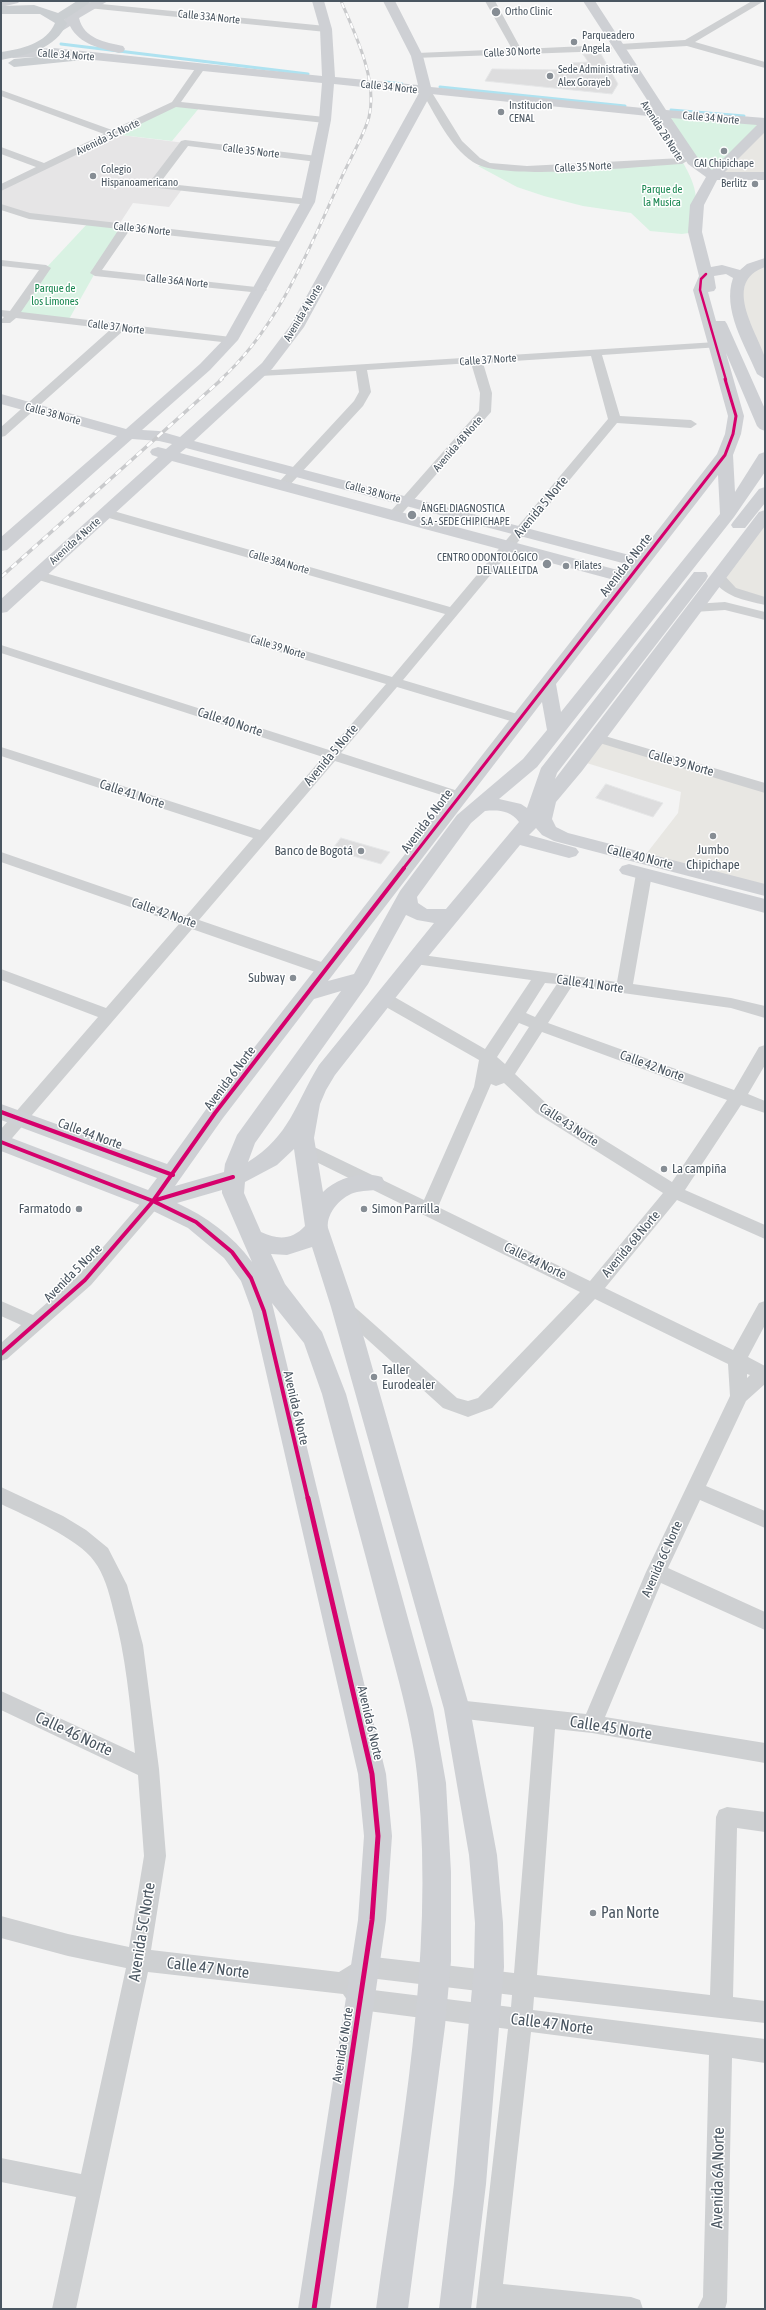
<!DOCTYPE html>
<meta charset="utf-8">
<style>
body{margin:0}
#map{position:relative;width:766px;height:2310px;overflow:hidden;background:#f4f4f4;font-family:"Asap Condensed",sans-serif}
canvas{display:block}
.frame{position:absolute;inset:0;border:2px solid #4a5661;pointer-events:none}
</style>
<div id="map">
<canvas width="766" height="2310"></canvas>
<div class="frame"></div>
</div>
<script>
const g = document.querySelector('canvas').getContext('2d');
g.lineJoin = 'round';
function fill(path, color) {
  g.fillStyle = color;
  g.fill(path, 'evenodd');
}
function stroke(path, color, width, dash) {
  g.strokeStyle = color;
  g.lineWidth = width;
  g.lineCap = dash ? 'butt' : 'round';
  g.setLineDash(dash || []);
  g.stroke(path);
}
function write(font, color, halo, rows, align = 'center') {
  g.font = font + ' "Asap Condensed",sans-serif';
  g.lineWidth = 3;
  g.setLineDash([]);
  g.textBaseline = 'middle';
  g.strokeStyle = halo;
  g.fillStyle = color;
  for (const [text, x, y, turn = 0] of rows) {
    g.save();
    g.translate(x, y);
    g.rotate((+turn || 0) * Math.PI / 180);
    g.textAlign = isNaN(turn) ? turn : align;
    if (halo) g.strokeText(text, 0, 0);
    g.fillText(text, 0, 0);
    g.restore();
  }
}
const commercial = new Path2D(`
 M765 125V176H713Z
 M765 262V374L739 312 748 269Z
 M765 515V601L720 582Z
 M598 738 765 788V890L643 858 678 813 681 792 580 761Z`);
const education = new Path2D(`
 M113 134 185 143 154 184 183 188 169 207 133 203 118 226 29 216 1 207V188Z`);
const green = new Path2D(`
 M175 104 200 107 172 141 113 134Z
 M663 114 760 122 713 176 707 174Z
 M682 161C699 190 697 199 695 232L682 234 650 231 631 213 583 206 544 196 517 187 478 166 483 165 498 168Z
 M88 223 126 227 95 273 68 321 13 315 46 268Z`);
const stream = new Path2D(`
 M61 44 308 74
 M385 82 402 84
 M440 87 625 106
 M671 110 744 116`);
const building = new Path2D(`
 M583 54H601L618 84 612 94 485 81 492 69 573 70 571 63 588 62Z
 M606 784 635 794 663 803 653 817 596 798Z
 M341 838 390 852 381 864 332 850Z`);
const street = new Path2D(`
 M485 1H495L521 49 607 45 612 48 607 51 414 58V54L417 53 512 49Z
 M752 1H764L695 42 765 62V68L687 46 620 50 615 47 620 44 685 40Z
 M91 3 326 26 331 29 326 32 88 8 86 6Z
 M200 65 205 68 181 102 325 117 330 120 325 123 176 107 1 191V184L36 167 1 154V147L44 163 104 134 1 96V90L112 130 172 102 197 66Z
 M426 88 431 91 462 141 480 158 490 163 527 166 682 158 687 161 682 164C641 166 501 182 473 162 449 146 436 115 421 91Z
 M185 140 317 156 322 159 317 162 188 146 160 183 308 199 313 202 308 205 149 187V183L181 141Z
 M1 204 30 213 285 242 290 245 285 248 129 231 102 270 265 288 267 290 261 293 95 276 90 273 119 229 29 219 1 210Z
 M1 260 46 265 51 268 21 312 231 337 237 340 231 343 123 331 5 436 1 437V427L111 329 16 318 10 323H2L1 320 4 317 1 316V310L10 311 39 270 1 266Z
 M716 342 722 345 720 347 602 355 620 416 691 420 697 424 691 428 617 423 403 680 524 716 526 719 524 722H514L397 687 341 753 464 793 466 796 464 799H454L335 761 199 920 333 966 335 970 333 974H321L192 929 7 1144 1 1146V1129L98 1017 1 980V969L106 1008 179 924 1 862V852L186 916 253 838 1 756V747L260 830 323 757 1 653V645L329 750 386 684 32 578 30 575 32 572H42L392 677 445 614 102 516 100 513 102 510H110L450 607 608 419 591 356 483 363 492 393 491 412 398 518H390L388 515 390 512 479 411 480 393 471 363 367 370 371 392 363 406 287 488 283 489 277 485 279 482 354 401 359 392 356 371 260 376 254 373 256 371Z
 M718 573 723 574 736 588 765 597V605C744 600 723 597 711 577Z
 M725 602 765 612V620L725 610 694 612 687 608 694 604Z
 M598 734 765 783V793L593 741 591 738 593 735Z
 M644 869 649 871 652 874 633 984 731 998 765 1006V1018L731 1008 572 986 548 1023 734 1090 759 1047 765 1045V1065L748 1094 765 1101V1113L741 1105 685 1190 765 1225V1239L677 1200 605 1288 733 1350 759 1303 765 1301V1325L748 1357 765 1366V1384L746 1401 706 1486 765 1511V1528L700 1500 668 1568 765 1612V1630L661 1583 605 1717 765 1743V1763L592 1733 555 1729 537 1975 710 1995 716 1817 719 1810 727 1807 765 1812V1832L737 1828 733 1997 765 2001V2023L534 1997 533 2010 765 2039V2063L732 2058 727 2302 725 2309H697L703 2297 709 2055 531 2032 503 2284 631 2297 640 2300 643 2309H476L508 2029 360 2010 352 2007 343 1994 148 1972 76 2309H52L76 2197 1 2182V2158L81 2174 126 1968 68 1956 1 1938V1916L68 1934 129 1947 144 1856 138 1775 1 1710V1691L135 1753C130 1704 126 1656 113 1609 109 1592 104 1574 94 1561 79 1539 26 1516 1 1504V1487L63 1516 86 1530 108 1548 127 1585 143 1645 159 1769 166 1856 151 1950 339 1972 365 1956 514 1973 534 1727 457 1718 450 1716 447 1709 450 1702 457 1700 586 1714 646 1572 730 1396 728 1364 595 1299 492 1408 468 1417 443 1408 337 1312 334 1307 337 1302 343 1300 349 1302 457 1398 468 1401 478 1398 580 1292 298 1153 296 1149 298 1145 304 1143 310 1145 424 1200 474 1087 479 1060 379 1003 377 999 379 995H391L485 1049 531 980 415 964 409 963 407 959 409 955 415 954 617 982 636 874 639 871ZM545 983 557 984 535 1017 526 1013ZM519 1023 529 1027 505 1064 497 1057ZM542 1032 727 1100 672 1182 548 1105 515 1074ZM504 1083 536 1113 663 1193 590 1281 438 1207 491 1084 496 1086ZM747 1374 750 1375 747 1378ZM369 1978 512 1995 511 2007 365 1989 361 1985Z
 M153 1195 159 1196 162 1201 159 1206 91 1285 7 1359 1 1361V1343L21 1325 1 1316V1301L33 1315 79 1275 147 1196Z`);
const secondary = new Path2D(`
 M1 1H20L18 3 1 7Z
 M93 1H108L79 18C84 39 105 42 123 46L125 49 123 52 119 53C100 48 80 45 70 26L62 31 56 27 77 8Z
 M312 1H324L332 29 335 77 418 85 411 56 383 1H395L423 56 431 87 653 109 583 1H595L666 110 765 118V132L725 172H765V180H717L704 205 702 232 711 267 722 265 740 270 747 264 765 258V267C722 282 756 330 765 357 766 363 765 372 765 379L757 374C745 345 722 310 733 278L726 274 714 276 716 288 714 291 708 292 716 321H725L727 324 765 409V431L760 429 757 426 726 353 744 416 741 434 733 455 735 492 759 454 765 452V472L734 517 537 767 499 799 521 804 527 808 541 768 694 572H706L708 576 706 580 557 773 555 779 759 512 765 510V526L582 771 556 802 552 819 556 827 568 833 765 884V896L554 841 542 835 536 828 529 835 576 848 579 852 576 856 569 858 520 845 422 964 335 1075 326 1090 320 1104 314 1138 323 1192C338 1177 362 1171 382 1177L385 1183 382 1189C373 1191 366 1190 357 1192 342 1195 326 1213 328 1228L355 1307 470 1709 497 1855 503 1923 504 1967 486 2184 471 2309H439L454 2184 474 1967 475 1923 469 1855 444 1709 331 1307 312 1247 287 1255 271 1254 285 1284 322 1332 346 1394 433 1709 446 1783 451 1872V1961L445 2026 408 2309H376C400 2135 435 1960 418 1784 413 1725 395 1668 380 1611 361 1538 341 1466 322 1394L304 1343 272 1303 386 1774 392 1836 386 1920 330 2309H298L358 1920 364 1836 358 1774 252 1311 241 1281 224 1258 188 1228 145 1207 1 1151V1134L148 1190 157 1178 1 1120V1104L167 1164 207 1108 618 581 172 461 7 612 1 613V599L158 457 152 455 150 452 152 449 158 447 166 449 172 444 159 441 132 439 7 550 1 551V537L117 436 1 404V394L126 429 200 364 225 338 301 202 319 120 322 83 54 56 13 58 7 54 13 50 54 48 322 76 320 29ZM334 84 419 93 290 326 262 363 180 437 159 431 142 430 210 370 238 340 315 202 331 120ZM431 94 658 117 688 164 706 177 690 205 688 232 699 276 693 290 728 416 725 434 717 454 637 557 194 441 272 369 304 327ZM671 118 757 125 712 170 698 158ZM186 448 630 565 625 572 180 453ZM718 475 720 514 561 712 556 684ZM542 702 547 730 523 759 457 815 400 891 354 974 328 981ZM485 811C498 810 510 810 519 822L446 909H427L418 903 417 897 471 823ZM406 915 417 920 434 923 319 1065C295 1104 290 1136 248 1162L255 1143 368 984ZM341 991 237 1135 225 1164 224 1172 175 1186 223 1118 314 999ZM294 1149 305 1226C292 1240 278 1240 261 1232L244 1193 245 1182 277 1165ZM222 1190V1193L252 1262C232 1235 207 1217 177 1203Z
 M765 487V503L745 528H733L731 525 733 522 759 489Z
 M629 864 765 899V913L622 874 619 870 622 866Z`);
const primary = new Path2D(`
 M77 1H92L64 20 67 23C56 49 27 55 1 60V52C21 49 46 44 55 23L40 14H1V6L34 5 58 13Z
 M89 52 95 56 93 59 14 67 8 63 14 59Z`);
const railFar1 = new Path2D(`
 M220 380C278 328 308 251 340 181 348 162 364 136 369 117 378 80 355 34 341 1`);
const rail = new Path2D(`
 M1 577 222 379`);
const cyclewayFar3 = new Path2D(`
 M706 274 701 279 700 290 726 380`);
const cyclewayFar2 = new Path2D(`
 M403 869 725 455 733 434 736 416 725 379`);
const cyclewayFar1 = new Path2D(`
 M1 1112 173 1175
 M1 1142 153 1201 196 1222 232 1252 251 1278 264 1311 308 1499
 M153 1201 233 1177
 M1 1354 85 1280 153 1201 215 1113 404 868`);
const cycleway = new Path2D(`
 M308 1498 372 1774 378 1836 372 1920 314 2309`);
const markers = [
 [496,12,5,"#868d94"],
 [574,42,4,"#868d94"],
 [550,76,4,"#868d94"],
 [501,112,4,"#868d94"],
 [724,151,4,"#868d94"],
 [93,176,4,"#868d94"],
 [755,184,4,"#868d94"],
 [412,515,5,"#868d94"],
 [547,564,5,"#868d94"],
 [566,566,4,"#868d94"],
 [713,836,4,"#868d94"],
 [361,851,4,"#868d94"],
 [293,978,4,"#868d94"],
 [664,1169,4,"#868d94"],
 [79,1209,4,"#868d94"],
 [364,1209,4,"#868d94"],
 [374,1377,4,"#868d94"],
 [593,1913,4,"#868d94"]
];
const farPoinames = [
 ["Ortho Clinic",505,12],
 ["Parqueadero",582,36],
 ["Angela",582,49],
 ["Sede Administrativa",558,70],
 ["Alex Gorayeb",558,83],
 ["Institucion",509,106],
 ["CENAL",509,119],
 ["CAI Chipichape",724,164,"center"],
 ["Colegio",101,170],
 ["Hispanoamericano",101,183],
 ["Berlitz",747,184,"right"],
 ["ÁNGEL DIAGNOSTICA",421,509],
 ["S.A - SEDE CHIPICHAPE",421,522],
 ["CENTRO ODONTOLÓGICO",538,558,"right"],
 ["DEL VALLE LTDA",538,571,"right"],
 ["Pilates",574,566]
];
const farStreetnames = [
 ["Calle 33A Norte",209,17,6],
 ["Calle 30 Norte",512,52,-3],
 ["Calle 34 Norte",66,55,4],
 ["Calle 34 Norte",389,87,6],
 ["Calle 34 Norte",711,118,5],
 ["Avenida 2B Norte",662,131,57],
 ["Avenida 3C Norte",108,137,-26],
 ["Calle 35 Norte",251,151,7],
 ["Calle 35 Norte",583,167,-3],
 ["Calle 36 Norte",142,229,6],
 ["Calle 36A Norte",177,281,6],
 ["Avenida 4 Norte",303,313,-59],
 ["Calle 37 Norte",116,327,7],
 ["Calle 37 Norte",488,360,-4],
 ["Calle 38 Norte",53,414,15],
 ["Avenida 4B Norte",458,444,-49],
 ["Calle 38 Norte",373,492,15],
 ["Avenida 4 Norte",75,541,-42],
 ["Calle 38A Norte",279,562,16],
 ["Calle 39 Norte",278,647,17]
];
const farParknames = [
 ["Parque de",662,190],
 ["la Musica",662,203],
 ["Parque de",55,289],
 ["los Limones",55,302]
];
const streetNames = [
 ["Avenida 5 Norte",541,507,-50],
 ["Avenida 6 Norte",626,565,-52],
 ["Calle 40 Norte",230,722,18],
 ["Avenida 5 Norte",331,755,-50],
 ["Calle 39 Norte",681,763,16],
 ["Calle 41 Norte",132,794,18],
 ["Avenida 6 Norte",427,821,-53],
 ["Calle 40 Norte",640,857,14],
 ["Calle 42 Norte",164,913,19],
 ["Calle 41 Norte",590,984,8],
 ["Calle 42 Norte",652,1066,20],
 ["Avenida 6 Norte",230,1078,-53],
 ["Calle 43 Norte",569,1125,33],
 ["Calle 44 Norte",90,1134,20],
 ["Avenida 6B Norte",631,1244,-50],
 ["Calle 44 Norte",535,1261,26],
 ["Avenida 5 Norte",73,1273,-45],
 ["Avenida 6 Norte",296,1408,77],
 ["Avenida 6C Norte",662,1559,-66],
 ["Avenida 6 Norte",370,1723,77],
 ["Avenida 6 Norte",343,2045,-81]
];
const poiNames = [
 ["Jumbo",713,850,"center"],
 ["Chipichape",713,865,"center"],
 ["Banco de Bogotá",353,851],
 ["Subway",285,978],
 ["La campiña",672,1169,"left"],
 ["Farmatodo",71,1209],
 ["Simon Parrilla",372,1209,"left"],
 ["Taller",382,1370,"left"],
 ["Eurodealer",382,1385,"left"]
];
const nearStreetnames = [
 ["Calle 45 Norte",611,1728,9],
 ["Calle 46 Norte",74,1734,25],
 ["Avenida 5C Norte",142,1932,-81],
 ["Calle 47 Norte",208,1968,7],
 ["Calle 47 Norte",552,2024,7],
 ["Avenida 6A Norte",718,2178,-89]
];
const nearPoinames = [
 ["Pan Norte",601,1913]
];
fill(commercial, '#e8e7e3');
fill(education, '#e6e5e6');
fill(green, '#d9f2e3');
stroke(stream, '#aee2f0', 3);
fill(building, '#ddddde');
stroke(building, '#e5e6e7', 1);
fill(street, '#ced0d2');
fill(secondary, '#ced0d4');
fill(primary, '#caced1');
stroke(railFar1, '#c9cacc', 3);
stroke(rail, '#c9cacc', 3.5);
stroke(railFar1, '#fff', 2, [5.5]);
stroke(rail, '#fff', 2.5, [7]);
stroke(cyclewayFar3, '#d6006c', 2.5);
stroke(cyclewayFar2, '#d6006c', 3);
stroke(cyclewayFar1, '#d6006c', 4);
stroke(cycleway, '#d6006c', 5);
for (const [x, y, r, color] of markers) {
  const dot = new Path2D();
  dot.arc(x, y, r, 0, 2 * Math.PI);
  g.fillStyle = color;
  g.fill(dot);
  stroke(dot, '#fff', 1.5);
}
write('11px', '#4a5661', '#fff', farPoinames, 'left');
write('11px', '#4a5661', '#fff', farStreetnames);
write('11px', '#17864f', '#fff', farParknames);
write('13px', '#4a5661', '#fff', streetNames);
write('13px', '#4a5661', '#fff', poiNames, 'right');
write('16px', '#4a5661', '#fff', nearStreetnames);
write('16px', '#4a5661', '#fff', nearPoinames, 'left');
</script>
